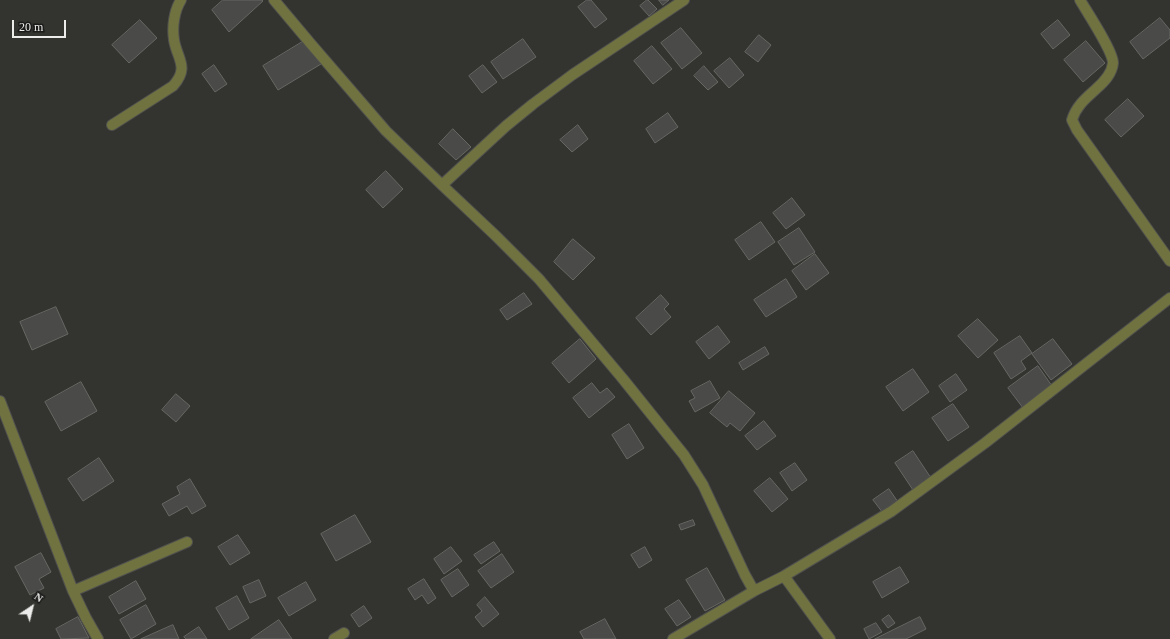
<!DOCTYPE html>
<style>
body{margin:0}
#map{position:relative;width:1170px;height:639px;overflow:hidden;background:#333330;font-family:"Times New Roman",serif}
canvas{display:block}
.north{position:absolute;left:12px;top:587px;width:40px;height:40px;-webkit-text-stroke:3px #1b1b1a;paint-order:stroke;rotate:35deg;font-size:11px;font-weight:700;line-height:16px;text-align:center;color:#ececea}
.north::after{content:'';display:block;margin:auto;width:14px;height:18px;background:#ececea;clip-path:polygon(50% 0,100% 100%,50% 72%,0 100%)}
.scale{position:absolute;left:12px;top:20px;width:54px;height:18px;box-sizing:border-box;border:2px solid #ececea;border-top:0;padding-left:5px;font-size:12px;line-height:14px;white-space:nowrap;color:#ececea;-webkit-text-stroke:3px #1b1b1a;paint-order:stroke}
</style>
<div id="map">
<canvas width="1170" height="639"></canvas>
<div class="north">N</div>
<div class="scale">20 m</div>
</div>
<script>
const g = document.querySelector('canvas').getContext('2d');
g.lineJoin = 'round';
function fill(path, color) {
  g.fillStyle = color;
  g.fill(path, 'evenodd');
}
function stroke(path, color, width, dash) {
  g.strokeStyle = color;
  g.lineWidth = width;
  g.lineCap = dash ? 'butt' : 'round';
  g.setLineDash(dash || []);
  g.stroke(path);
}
const building = new Path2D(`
 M223 0H262L263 1 229 32 212 10Z
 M587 0H591L607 19 595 28 578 7Z
 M647 0H648L657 9 649 16 640 6Z
 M659 0H669L663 5Z
 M1160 18 1170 30V38L1143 59 1130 42Z
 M140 20 157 38 129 63 112 45Z
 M1058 20 1070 35 1053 49 1041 34Z
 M681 28 702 53 682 69 661 43Z
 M759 35 771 45 758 62 745 52Z
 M523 39 536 57 503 79 491 62Z
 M304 41 321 64 278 90 263 66Z
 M1086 41 1105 63 1083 82 1064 60Z
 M652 46 672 69 653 84 634 61Z
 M730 58 744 75 729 88 714 71Z
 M214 65 227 84 215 92 202 74Z
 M483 65 497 82 482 93 469 76Z
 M704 66 718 82 708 90 694 76Z
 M1128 99 1144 116 1121 137 1105 120Z
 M668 113 678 127 655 143 646 129Z
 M578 125 588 139 572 152 560 140Z
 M453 129 471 147 456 160 439 144Z
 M386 171 403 189 383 208 366 190Z
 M792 198 805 215 786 229 773 213Z
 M761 222 775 242 749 260 735 240Z
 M799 228 815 252 794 265 778 242Z
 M573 239 595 258 573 280 554 262Z
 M815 254 829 273 806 290 792 271Z
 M786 279 797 297 766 317 754 300Z
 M524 293 532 304 507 320 500 310Z
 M661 295 669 304 664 309 671 317 651 335 636 318Z
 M56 307 68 334 32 350 20 322Z
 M978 319 998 340 978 358 958 336Z
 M718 326 730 342 709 359 696 342Z
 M1020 336 1032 353 1021 361 1026 369 1011 379 994 353Z
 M580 339 596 359 569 383 552 363Z
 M1053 339 1072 364 1051 380 1032 354Z
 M765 347 769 354 743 370 739 363Z
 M1038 366 1052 386 1023 408 1008 388Z
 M913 369 929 392 903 411 886 387Z
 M956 374 967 390 950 402 939 386Z
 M710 381 720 398 695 412 689 401 695 398 691 391Z
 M81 382 97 411 61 431 45 402Z
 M592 383 600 393 607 388 615 397 589 418 573 398Z
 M729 391 755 413 740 431 730 423 727 427 710 413Z
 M176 394 190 406 176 422 162 410Z
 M953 404 969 427 948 441 932 418Z
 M764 421 776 436 757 450 745 436Z
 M629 424 644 448 627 459 612 435Z
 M913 451 931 478 913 490 895 463Z
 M99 458 114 481 83 501 68 479Z
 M795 463 807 480 792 491 780 473Z
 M770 478 788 499 772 512 754 491Z
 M190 479 206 506 192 514 187 506 169 516 162 504 180 494 177 487Z
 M889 489 898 502 883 513 873 500Z
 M355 515 371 542 336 561 321 534Z
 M693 520 695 525 681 530 679 525Z
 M238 535 250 553 230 565 218 547Z
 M494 542 500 551 481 564 474 555Z
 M451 547 462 561 444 574 434 559Z
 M645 547 652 560 639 568 631 555Z
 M41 553 51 572 39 579 44 588 30 595 15 567Z
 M502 554 514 572 491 588 478 571Z
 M900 567 909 582 882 598 873 582Z
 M707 568 725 600 705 611 686 580Z
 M458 569 469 585 452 597 441 580Z
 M424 579 436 598 428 604 422 595 415 600 408 589Z
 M259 580 266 596 250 603 243 587Z
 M136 581 146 599 119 614 109 597Z
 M306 582 316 600 289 616 278 598Z
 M237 596 249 618 229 630 216 608Z
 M485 597 499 614 483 627 475 617 482 611 477 605Z
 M679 600 691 617 677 626 665 609Z
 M146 605 156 624 131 639 120 620Z
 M364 606 372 618 359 627 351 615Z
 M889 615 895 623 888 628 882 620Z
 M78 617 89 638 61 639 56 629Z
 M920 617 926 629 906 639H875Z
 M605 619 616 639H584L580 632Z
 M279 620 292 639H251Z
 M876 623 882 632 869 639 864 629Z
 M173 625 179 639H141Z
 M199 627 207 639H186L184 637Z`);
const street = new Path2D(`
 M274 0 311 44 386 131 442 185 496 236 539 279 623 379 684 455 703 485 745 575 754 591 784 576 892 511 985 443 1170 298
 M1080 0C1087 12 1113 51 1113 63 1112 74 1104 82 1096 89 1086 98 1076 106 1072 120L1077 130 1170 261
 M112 125 173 86C190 67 177 59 174 40 172 27 174 11 181 0
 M442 185 506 126 533 104 572 75 684 0
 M0 401 73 591 86 618 98 639
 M784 576 830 639
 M73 591 187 542
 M334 639 344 633
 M673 639 754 591`);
fill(building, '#4a4b48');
stroke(building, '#676764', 1);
stroke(street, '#51514e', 12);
stroke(street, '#707340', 10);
</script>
